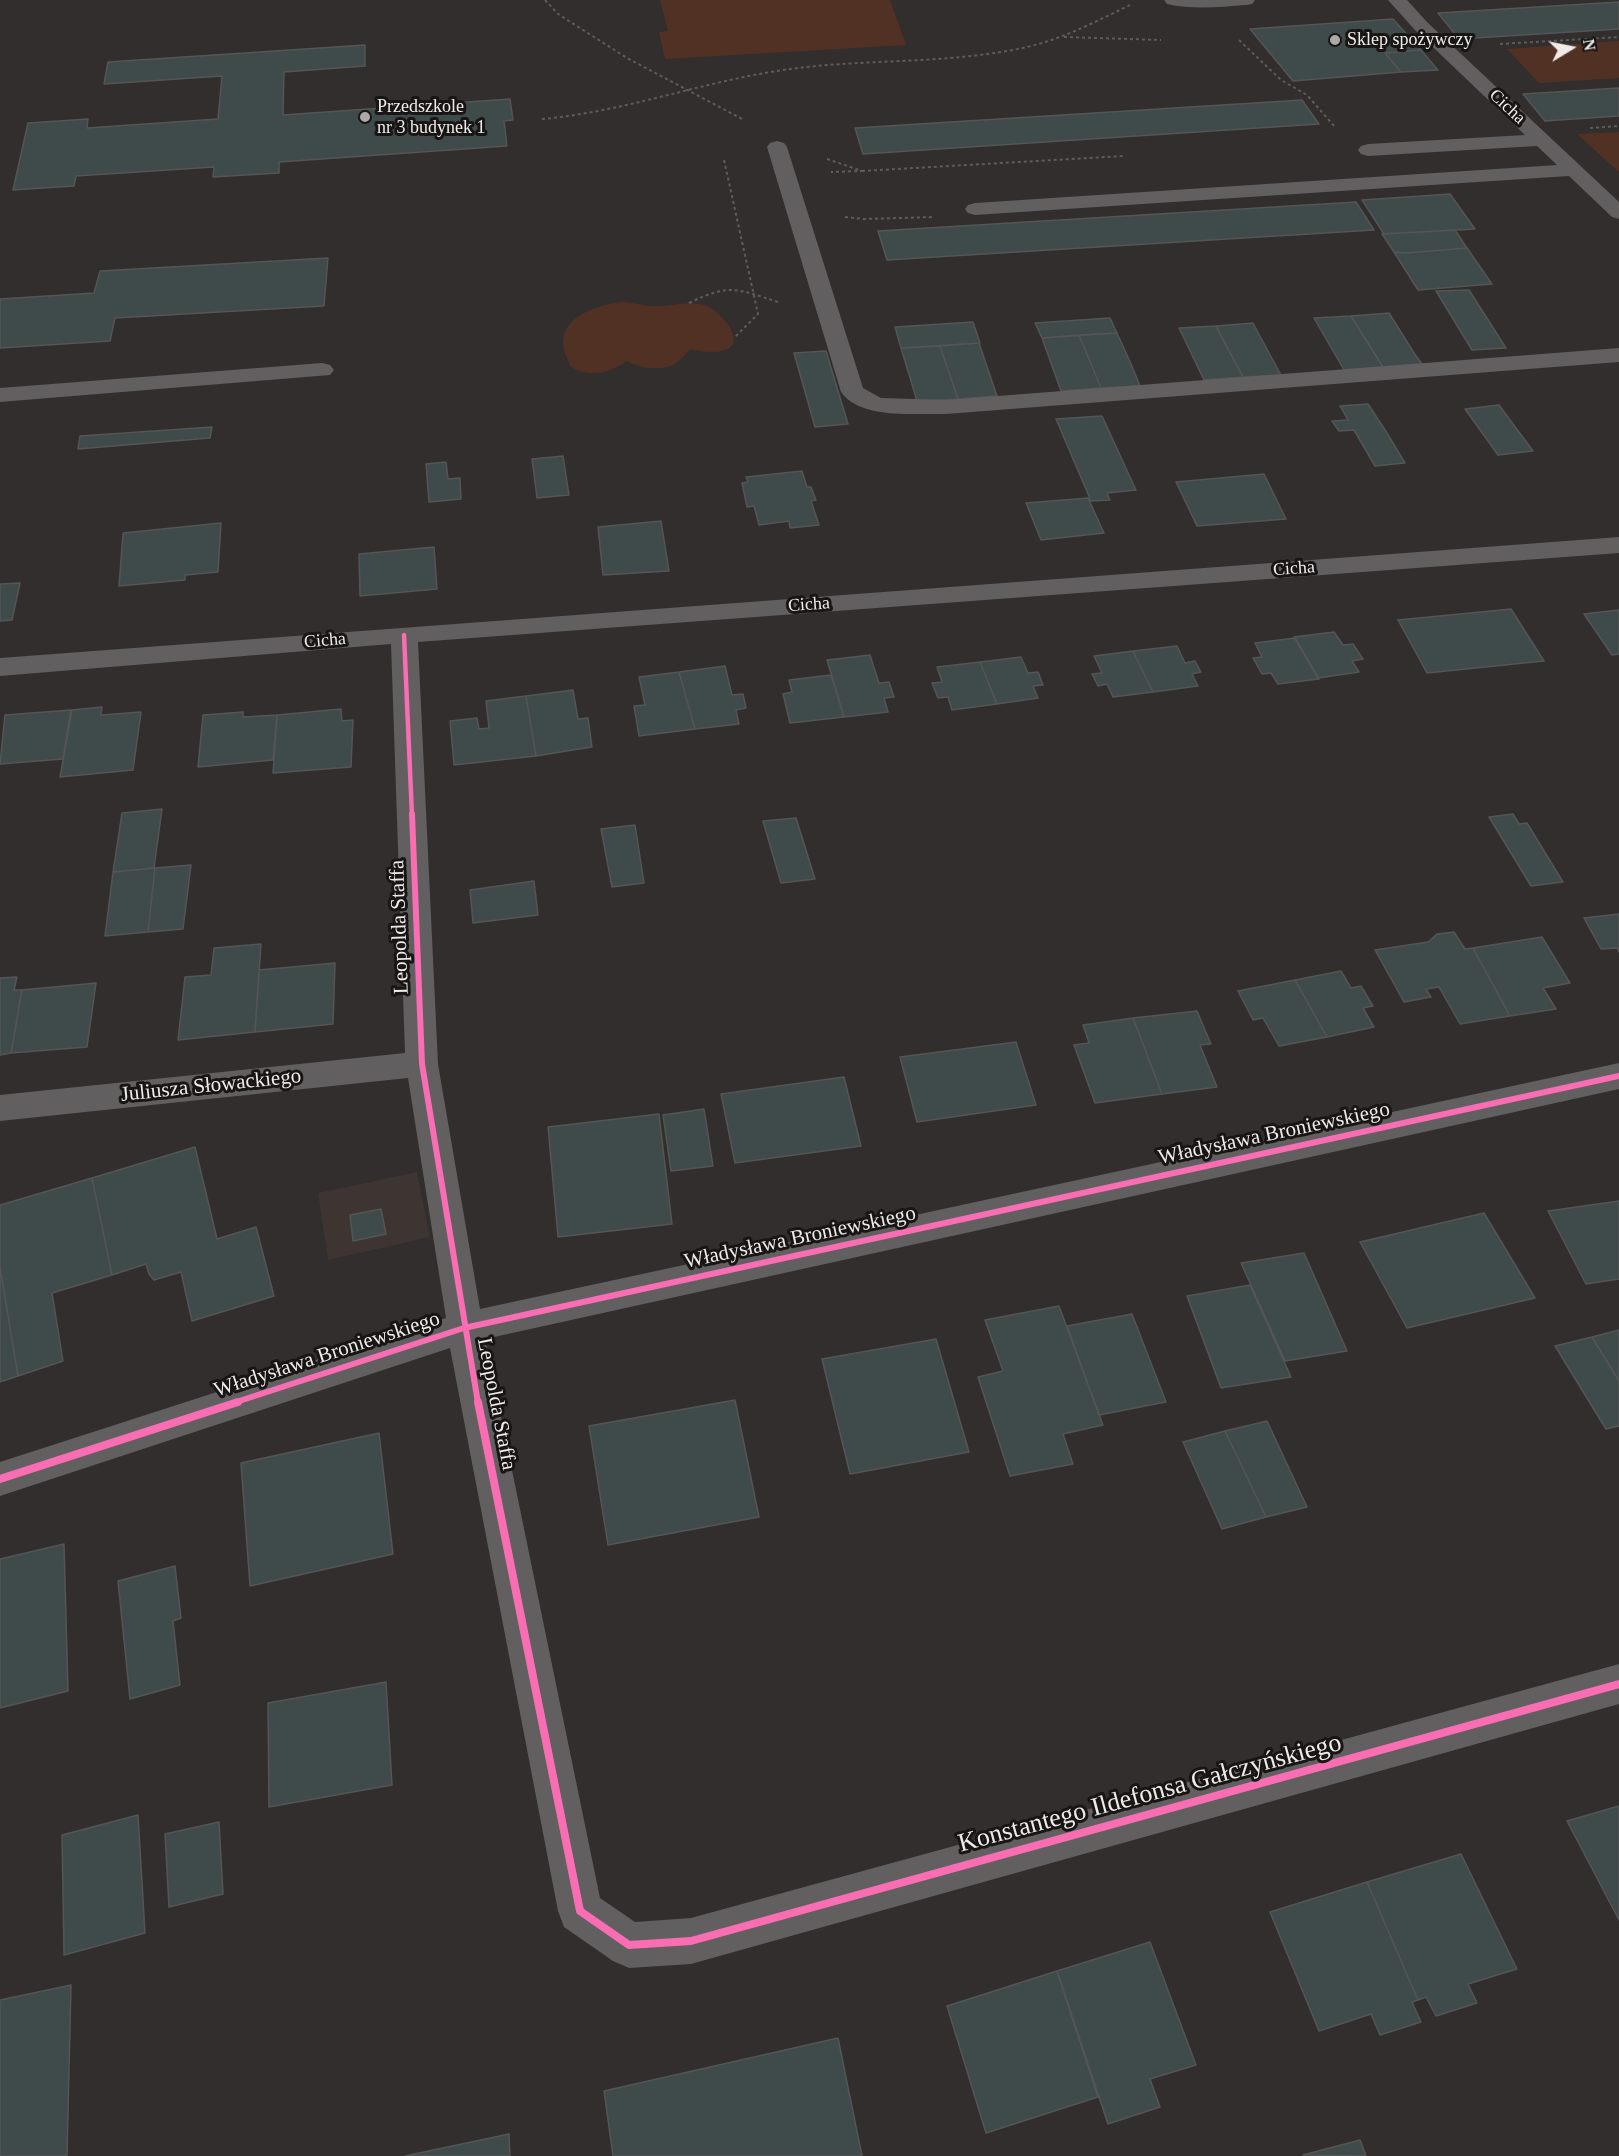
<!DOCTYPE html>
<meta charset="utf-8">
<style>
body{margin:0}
#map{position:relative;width:1619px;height:2156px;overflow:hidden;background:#312e2d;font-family:"Times New Roman",serif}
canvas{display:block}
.north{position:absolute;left:1541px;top:18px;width:60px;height:60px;-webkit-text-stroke:4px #181615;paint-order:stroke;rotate:80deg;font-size:16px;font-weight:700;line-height:24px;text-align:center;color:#eeebea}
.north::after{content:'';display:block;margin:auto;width:21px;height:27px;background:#eeebea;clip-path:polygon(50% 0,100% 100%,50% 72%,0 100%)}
</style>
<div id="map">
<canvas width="1619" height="2156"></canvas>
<div class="north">N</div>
</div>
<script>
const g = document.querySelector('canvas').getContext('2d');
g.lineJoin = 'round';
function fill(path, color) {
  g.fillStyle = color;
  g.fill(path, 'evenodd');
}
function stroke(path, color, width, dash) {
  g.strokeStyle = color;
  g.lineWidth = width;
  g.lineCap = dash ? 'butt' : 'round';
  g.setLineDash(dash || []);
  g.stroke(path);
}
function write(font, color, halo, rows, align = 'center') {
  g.font = font + ' "Times New Roman",serif';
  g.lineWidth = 6;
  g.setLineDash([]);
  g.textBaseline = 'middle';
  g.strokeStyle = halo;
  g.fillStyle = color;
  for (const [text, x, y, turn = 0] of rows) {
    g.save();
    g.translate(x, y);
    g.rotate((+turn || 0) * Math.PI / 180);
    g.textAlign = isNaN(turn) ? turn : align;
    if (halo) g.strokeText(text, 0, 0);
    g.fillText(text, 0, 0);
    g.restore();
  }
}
const built = new Path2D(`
 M417 1172 430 1237 328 1260 318 1193Z`);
const green = new Path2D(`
 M660 0H890L906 45 665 59 659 32 668 31Z
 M1619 41V78L1539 83 1507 49Z
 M1619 132V172L1577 134Z
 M621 302C633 302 646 307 658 306 674 306 693 299 709 307 717 311 724 319 729 326 747 356 709 354 690 349 687 352 684 357 680 360 666 373 642 369 627 361 609 373 589 379 570 366 568 359 563 351 563 343 563 315 599 305 621 302Z`);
const building = new Path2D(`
 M1619 2V29L1459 39 1438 13Z
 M1393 19 1421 50 1385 53 1401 72 1293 81 1250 29Z
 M365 45V66L284 72 283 115 510 99 513 120 504 121 507 146 279 162V173L213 177 214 167 76 176 74 186 13 190 28 123 88 119 87 128 218 119 222 76 104 84 108 62Z
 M1421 50 1438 70 1401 72 1385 53Z
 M1619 88V116L1545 121 1523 94Z
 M1302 100 1319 124 863 154 855 128Z
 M1450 194 1475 229 1384 234 1362 200Z
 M1356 202 1374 230 887 260 878 231Z
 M1455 230 1467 248 1406 253 1394 252 1382 234Z
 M1467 248 1492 284 1418 290 1394 252 1406 253Z
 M328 258 324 306 115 318 110 341 0 348V299L94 293 100 271Z
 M1469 290 1506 348 1472 350 1436 291Z
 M1389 313 1414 353 1422 364 1383 367 1351 316Z
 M1351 316 1376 356 1383 367 1344 370 1314 318Z
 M1110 318 1117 333 1042 338 1035 323Z
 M973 322 980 343 901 348 895 327Z
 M1253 323 1269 353 1281 375 1243 377 1216 326Z
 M1216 326 1221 336 1243 377 1204 380 1179 328Z
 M1117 333 1131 364 1140 386 1101 388 1079 335Z
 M1079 335 1101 388 1061 391 1042 338Z
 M979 343 997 396 958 399 940 346Z
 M940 346 958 399 917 401 901 348Z
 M826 351 848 424 815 427 794 353Z
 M1368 404 1387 433 1405 463 1375 466 1354 430 1339 431 1332 421 1348 420 1340 406Z
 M1499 405 1533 451 1498 455 1465 409Z
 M1102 416 1136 490 1107 493 1110 500 1091 501 1056 419Z
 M212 427 210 438 78 449 80 436Z
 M563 456 569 495 537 498 532 459Z
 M446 462 448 479 460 478 461 499 429 502 426 464Z
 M802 471 807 487H811L816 500 811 501 819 525 790 528 789 521 759 525 754 506 747 507 742 483 748 482 746 477Z
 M1264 474 1286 519 1197 526 1176 482Z
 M1088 498 1104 533 1041 540 1026 503Z
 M661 521 669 571 603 575 598 527Z
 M221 523 218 572 185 575V580L119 586 123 533Z
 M434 547 437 589 360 596 359 554Z
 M20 583 12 620 0 621V584Z
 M1511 609 1544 661 1427 673 1398 620Z
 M1619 610V654L1612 655 1584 614Z
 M1334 632 1343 645 1353 644 1363 659 1352 661 1359 672 1318 678 1294 637Z
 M1295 638 1319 679 1278 684 1271 673 1262 674 1253 658 1262 657 1255 643Z
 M1177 646 1185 663 1195 661 1201 672 1192 674 1198 686 1153 692 1133 651Z
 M1133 651 1153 692 1113 697 1107 684 1098 686 1092 674 1102 673 1094 656Z
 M870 655 879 683 889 682 894 697 884 698 888 712 844 717 827 660Z
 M1021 657 1028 673 1038 672 1043 685 1033 686 1038 698 997 704 980 662Z
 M980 662 997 704 952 710 948 697 938 698 932 683 942 682 937 667Z
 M725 666 732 695 743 694 746 708 736 710 739 724 695 729 679 672Z
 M679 672 695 729 639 736 634 706 645 705 639 677Z
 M831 675 844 717 790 723 783 694 792 692 789 680Z
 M573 690 578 719 588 718 592 747 536 756 526 696Z
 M526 696 536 756 454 765 450 721 477 718 479 729 489 728 486 701Z
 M102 707 101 715 141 712 133 770 60 777 72 710Z
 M341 709 342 721 353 720 351 767 273 773 277 715Z
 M71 710 63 759 0 764 5 715Z
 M243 712V717L277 715 273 760 198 767 203 715Z
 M162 809 154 868 113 872 122 813Z
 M1513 814 1519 824 1527 823 1563 882 1531 886 1489 817Z
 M796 818 815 879 781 883 763 821Z
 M635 825 644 883 612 887 601 829Z
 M191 865 183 929 148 932 155 868Z
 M155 868 148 932 105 936 113 872Z
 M534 881 538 915 473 923 470 890Z
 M1619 914V952L1617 948 1601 949 1584 918Z
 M1454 932 1465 949 1473 948 1510 1016 1460 1024 1439 987 1426 989 1431 997 1404 1002 1375 950 1428 942 1437 934Z
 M1542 937 1570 983 1543 988 1556 1009 1510 1016 1473 948Z
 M261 944 255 1032 178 1040 185 977 211 975 214 948Z
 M335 963 333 1024 255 1032 259 970Z
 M1341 971 1351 988 1361 986 1373 1006 1363 1008 1374 1027 1327 1037 1295 980Z
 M17 977 14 990H22L11 1053 0 1055V978Z
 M1295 980 1327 1037 1279 1046 1263 1018 1253 1020 1238 991Z
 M96 983 87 1047 11 1053 22 990Z
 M1197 1011 1211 1044 1200 1045 1217 1087 1162 1094 1133 1018Z
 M1133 1018 1162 1094 1095 1103 1074 1045 1089 1043 1083 1025Z
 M1016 1042 1036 1105 917 1122 900 1057Z
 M844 1077 861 1146 735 1163 721 1094Z
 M704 1109 713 1166 671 1171 663 1115Z
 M659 1114 672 1224 558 1237 548 1127Z
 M195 1147 217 1239 256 1227 274 1296 192 1321 181 1272 154 1280 149 1274 146 1264 112 1275 92 1178Z
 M92 1178 112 1275 52 1293 63 1361 18 1376 0 1267V1205Z
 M1619 1201V1279L1586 1284 1548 1211Z
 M381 1209 386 1234 353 1241 350 1215Z
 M1484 1213 1535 1298 1407 1328 1360 1242Z
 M1304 1253 1347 1351 1285 1361 1241 1263Z
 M0 1267 18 1376 0 1382Z
 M1250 1285 1291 1377 1221 1388 1187 1296Z
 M1059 1306 1103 1425 1063 1434 1073 1464 1010 1476 978 1377 1003 1371 985 1320Z
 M1132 1314 1166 1402 1099 1415 1067 1326Z
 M1619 1330V1381L1592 1337Z
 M1592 1337 1619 1381V1426L1606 1429 1555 1346Z
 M936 1339 969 1452 850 1474 822 1359Z
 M735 1400 759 1517 608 1545 589 1426Z
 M1267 1421 1307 1507 1266 1517 1225 1431Z
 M1225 1431 1266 1517 1222 1529 1183 1442Z
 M379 1433 393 1554 250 1586 241 1463Z
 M64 1544 68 1691 0 1708V1559Z
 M175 1566 181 1618 173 1621 180 1685 130 1699 118 1581Z
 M386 1682 392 1785 269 1807 268 1703Z
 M1619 1806V1920L1567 1821Z
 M138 1815 145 1933 64 1955 62 1835Z
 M219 1822 223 1894 169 1907 165 1834Z
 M1461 1854 1517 1969 1468 1984 1477 2003 1436 2016 1426 1997 1418 2000 1367 1882Z
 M1367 1882 1418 2000 1412 2002 1421 2022 1380 2035 1371 2014 1319 2031 1270 1912Z
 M1150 1942 1196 2065 1150 2079 1160 2107 1108 2124 1057 1971Z
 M1057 1971 1098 2097 986 2133 947 2006Z
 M71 1985 67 2156H0V2000Z
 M838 2038 862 2156H613L604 2091Z
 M509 2134 510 2156H405Z
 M1360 2140 1366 2156 1303 2155Z`);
const path = new Path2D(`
 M545 0 558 14 627 58 744 120
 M1064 37 1161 40
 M1239 40 1281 80 1307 95 1335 127
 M1500 44 1619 37
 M542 119C624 112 701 82 783 70 864 58 947 65 1027 47 1065 38 1097 21 1132 4
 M1590 128 1619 126
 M827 159 862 171 831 172
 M724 160 758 314 735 337
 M862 171 1124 156
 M845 217 864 219 934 217
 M689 303C730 283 737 289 778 302`);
const minor = new Path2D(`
 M1164 0H1255L1252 4 1246 5C1220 7 1193 10 1167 4Z
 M1388 0H1407L1427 22 1619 202V219L1612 217 1569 176 975 215 968 213 965 209 968 205 975 203 1557 165 1537 146 1368 156 1361 154 1358 150 1361 146 1368 144 1525 135 1415 30Z
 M777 141 784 143 787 147 863 388 881 398 946 400 1619 348V362L946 414C916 413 861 420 841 392L767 147 770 143Z
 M322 363 330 365 334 370 330 375 0 402V388Z
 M1619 537V553L418 642 438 1064 480 1309 1619 1063V1089L485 1339 600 1898 635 1922 691 1918 1619 1664V1704L691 1964 629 1968 613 1961 564 1927 558 1911 450 1348 0 1496V1462L446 1318 408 1078 0 1121V1095L405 1053 391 644 0 676V658Z`);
const cyclewayFar2 = new Path2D(`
 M404 635 412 816`);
const cyclewayFar1 = new Path2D(`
 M412 814 422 1064 478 1403
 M233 1403 464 1328 1619 1076`);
const cycleway = new Path2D(`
 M478 1402 580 1911 629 1945 691 1941 1619 1684
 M0 1479 238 1402`);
const markers = [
 [1335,40,6,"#aca9a8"],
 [365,117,6,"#aca9a8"]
];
const farPoinames = [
 ["Sklep spożywczy",1347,40],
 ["Przedszkole",377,107],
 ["nr 3 budynek 1",377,128]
];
const farStreetnames = [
 ["Cicha",1507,107,43],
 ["Cicha",1294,569,-4],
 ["Cicha",809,605,-4],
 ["Cicha",325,641,-5]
];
const streetNames = [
 ["Leopolda Staffa",400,927,-92],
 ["Juliusza Słowackiego",211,1086,-6],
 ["Władysława Broniewskiego",1274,1134,-12],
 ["Władysława Broniewskiego",800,1238,-12],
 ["Władysława Broniewskiego",327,1355,-18],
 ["Leopolda Staffa",496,1404,79]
];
const nearStreetnames = [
 ["Konstantego Ildefonsa Gałczyńskiego",1150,1794,-15]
];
fill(built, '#3e3431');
fill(green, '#523125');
fill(building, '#3f4b4b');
stroke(building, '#555', 1.5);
stroke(path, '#5e5c5c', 2, [3, 3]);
fill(minor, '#615f5f');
stroke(cyclewayFar2, '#f96db3', 4.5);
stroke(cyclewayFar1, '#f96db3', 6);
stroke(cycleway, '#f96db3', 8);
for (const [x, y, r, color] of markers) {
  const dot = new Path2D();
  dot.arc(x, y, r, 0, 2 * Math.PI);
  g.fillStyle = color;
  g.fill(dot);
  stroke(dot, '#181615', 2);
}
write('18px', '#eeebea', '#181615', farPoinames, 'left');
write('18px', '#eeebea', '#181615', farStreetnames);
write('21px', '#eeebea', '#181615', streetNames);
write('26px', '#eeebea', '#181615', nearStreetnames);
</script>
